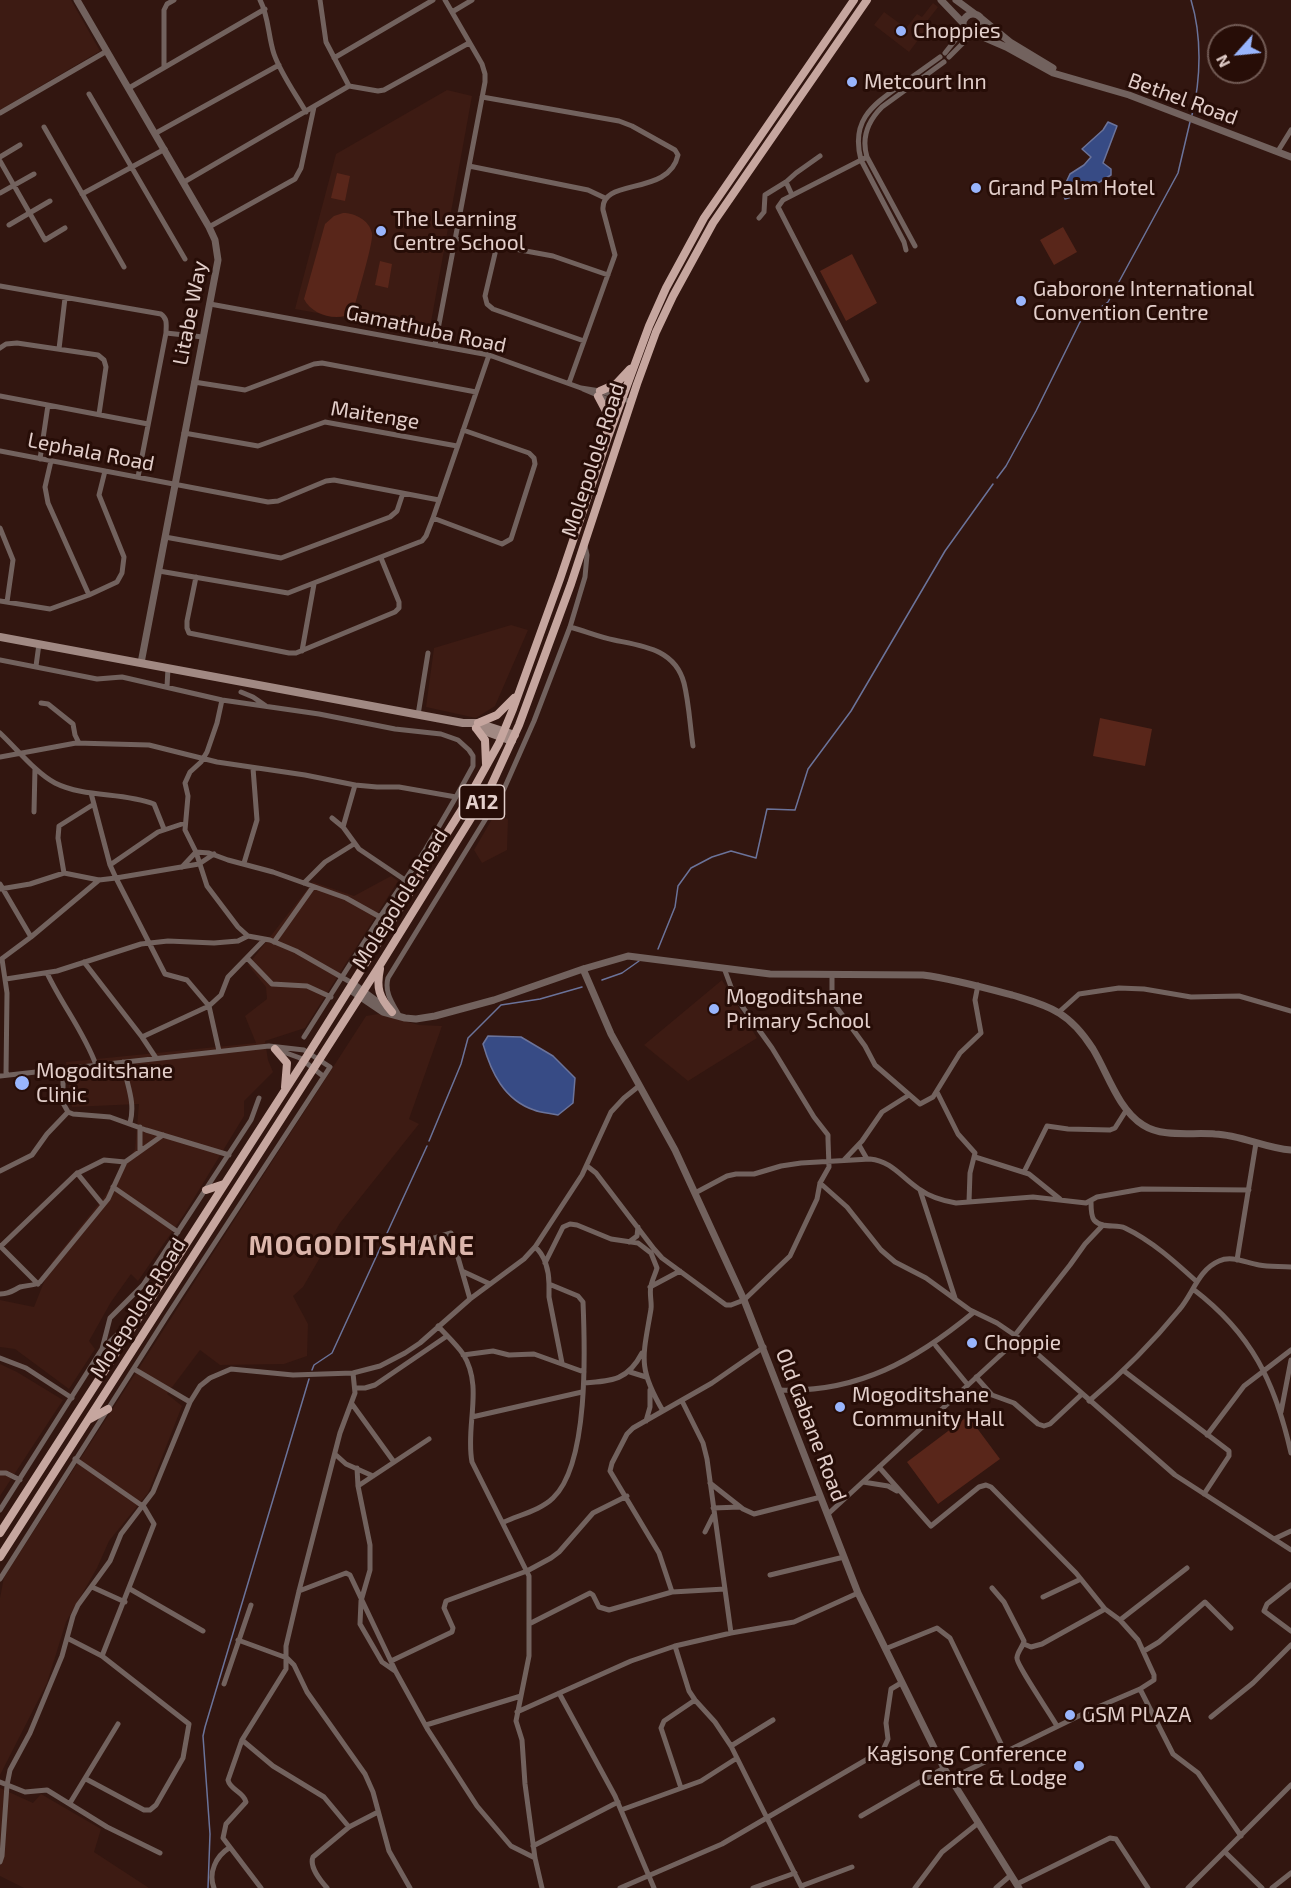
<!DOCTYPE html>
<style>
body{margin:0}
#map{position:relative;width:1291px;height:1888px;overflow:hidden;background:#321610;font-family:"Exo 2",sans-serif}
canvas{display:block}
.north{position:absolute;left:1207px;top:24px;width:60px;height:60px;box-sizing:border-box;background:#270d07;border:2px solid #725b55;border-radius:50%;rotate:243deg;font-size:16px;font-weight:700;line-height:24px;text-align:center;color:#e3cfcb}
.north::after{content:'';display:block;margin:auto;width:21px;height:27px;background:#99b5fd;clip-path:polygon(50% 0,100% 100%,50% 72%,0 100%)}
</style>
<div id="map">
<canvas width="1291" height="1888"></canvas>
<div class="north">N</div>
</div>
<script>
const g = document.querySelector('canvas').getContext('2d');
g.lineJoin = 'round';
function fill(path, color) {
  g.fillStyle = color;
  g.fill(path, 'evenodd');
}
function stroke(path, color, width, dash) {
  g.strokeStyle = color;
  g.lineWidth = width;
  g.lineCap = dash ? 'butt' : 'round';
  g.setLineDash(dash || []);
  g.stroke(path);
}
function write(font, color, halo, rows, align = 'center') {
  g.font = font + ' "Exo 2",sans-serif';
  g.lineWidth = 6;
  g.setLineDash([]);
  g.textBaseline = 'middle';
  g.strokeStyle = halo;
  g.fillStyle = color;
  for (const [text, x, y, turn = 0] of rows) {
    g.save();
    g.translate(x, y);
    g.rotate((+turn || 0) * Math.PI / 180);
    g.textAlign = isNaN(turn) ? turn : align;
    if (halo) g.strokeText(text, 0, 0);
    g.fillText(text, 0, 0);
    g.restore();
  }
}
const built = new Path2D(`
 M0 0H71L100 51 0 110Z
 M933 3 938 7 928 20 931 23 909 52 874 25 884 12 906 28 917 14 922 17Z
 M447 90 472 96 429 333 295 309 336 154Z
 M511 625 528 630 495 706 476 718 426 707 434 648Z
 M495 814 508 819 507 850 482 863 474 850Z
 M391 876 398 881 305 1028 265 1041 268 1060 273 1072 244 1101V1116L185 1213 138 1281 131 1274 111 1302 89 1341 95 1349 69 1389 15 1349 0 1347V1300L34 1307 52 1262 104 1197 135 1149 139 1104 72 1107 66 1062 256 1043 245 1016 267 999 266 987 248 965 313 882 354 896Z
 M722 980 757 1038 688 1081 644 1045Z
 M378 1014 419 1025 442 1026 409 1119 419 1124 340 1223 303 1287 293 1296 308 1324 307 1356 284 1364 220 1365 200 1350 167 1394 182 1406 148 1493 109 1541 97 1568 66 1622 47 1683 0 1775V1598L4 1577 366 1016Z
 M0 1364 17 1372 63 1400 0 1496Z
 M0 1788 33 1803 41 1794 101 1829 94 1852 149 1888H24L0 1876Z`);
const green = new Path2D(`
 M337 173 350 176 345 201 331 198Z
 M343 213C355 213 369 220 372 233 374 242 356 299 353 312 338 323 312 315 304 299L325 224 334 216Z
 M1063 227 1077 252 1054 265 1040 240Z
 M852 254 877 303 846 321 820 271Z
 M380 261 392 264 388 288 375 285Z
 M1100 718 1152 729 1145 766 1093 756Z
 M968 1416 1000 1459 938 1504 907 1462Z`);
const water = new Path2D(`
 M1108 122 1117 126 1103 163 1111 169V175L1078 195 1065 199 1062 191 1070 174 1084 165 1091 157 1082 149 1103 130Z
 M488 1036 521 1037 553 1056 575 1078 573 1103 558 1115C550 1113 541 1113 534 1110 504 1100 491 1072 483 1044Z`);
const stream = new Path2D(`
 M1191 0C1202 36 1201 79 1192 115
 M997 478 1006 466 1036 411 1080 322 1108 302 1178 173 1190 122
 M658 949 675 907 678 886 691 868 712 857 731 851 756 858 767 809 795 810 808 769 851 711 945 551 993 484
 M602 980 622 973 639 961
 M429 1141 461 1064 468 1038 501 1005 540 999 582 987
 M312 1370 314 1365 332 1353 427 1146
 M208 1888 210 1834 203 1736 205 1727 309 1379`);
const minor = new Path2D(`
 M260 0C269 17 268 36 274 54 281 74 295 93 306 112
 M320 0 326 42 349 86
 M452 12 472 0
 M945 53 964 29
 M949 57 972 34
 M334 58 433 0
 M164 67V10L167 4 174 0
 M349 86 378 91 384 90 469 43
 M129 88 265 9
 M89 94 185 259
 M482 97 619 121 632 126 675 150 678 155C669 197 600 177 603 210L615 255 569 383
 M0 113 107 51
 M44 127 124 267
 M156 133 279 65
 M1278 151 1291 130
 M0 157 20 145
 M0 161 45 240 65 228
 M469 166 588 190 605 198
 M184 182 349 86
 M0 193 34 174
 M82 194 165 149
 M792 195 786 182 796 173 820 156
 M759 218 764 212 765 195 786 182
 M9 225 50 201
 M209 227 295 179 301 168 314 107
 M455 238 553 256 608 275
 M497 245 485 296 487 304 493 309 584 341
 M915 246 867 157C861 137 868 121 882 107L944 62
 M906 250 904 242 861 160C851 122 870 107 898 87 912 77 926 67 940 57
 M0 286 161 314C168 319 166 325 166 333L138 477
 M210 304 489 355 581 388 600 391 632 402
 M166 333 203 337
 M435 345 485 82V74L482 64 445 0
 M0 348 6 344 17 343 98 355 104 360 106 367 99 414
 M59 349 65 298
 M867 380 778 207 783 200 867 157
 M194 382 245 390 314 364 322 363 476 392
 M583 389 621 405
 M0 396 148 424
 M184 433 258 446 325 422 457 446
 M0 451 268 502 278 501 326 481 334 480 439 500
 M40 459 48 405
 M51 461 45 487 48 503 89 595
 M433 518 502 544 511 539 535 464 534 458 529 453 463 430
 M0 528 13 560 7 602
 M165 537 281 558 390 517 397 511 403 493
 M159 571 288 593 422 541 426 536 433 518 489 355
 M196 577 187 621V628L189 633 289 653H296L395 612 399 608V602L381 558
 M0 601 50 609 89 595 117 582 122 573 124 557 99 495 105 471
 M570 627C585 631 599 637 614 640 643 646 675 649 684 683 689 703 690 726 693 746
 M302 651 314 584
 M0 660 97 679 122 677 222 700 319 714 395 729 441 734 458 740 469 750 473 756V766L456 797 424 852 380 917 304 1037
 M36 666 39 644
 M167 687 168 668
 M241 692 253 697 266 706
 M41 703 48 704 73 724 75 735 79 743
 M418 715 428 653
 M0 733C16 748 36 773 55 783 85 798 123 792 154 804L164 829
 M0 757 76 743 149 745 217 762 305 775 355 785 377 787H399L456 797
 M91 793 110 865 116 878 165 974 187 980 209 1006 219 1051
 M34 812 35 768
 M332 818 343 827 359 849 405 880
 M343 827 355 785
 M244 863 257 820 253 768
 M110 865 158 832 185 823
 M182 867 196 852 209 853 228 860 273 872 346 898 380 917
 M64 873 99 880 116 878 199 864 214 854
 M304 883 325 862 354 844
 M0 884 31 937
 M0 889 30 884 64 873 58 838 59 826 94 804
 M248 936 270 940 296 951 352 983
 M274 942 313 887
 M247 958 272 984 307 986 331 997
 M2 959 7 993 6 1075
 M0 960 31 937 99 880
 M84 962 142 1037 156 1058
 M47 973C62 1005 84 1032 96 1065
 M832 976V994L835 1005 865 1046 875 1065 920 1104 933 1097 960 1053 981 1033 975 1000 978 985
 M6 979 57 971 141 944 168 941 214 943 238 941 248 936 238 927 207 886 196 852 185 830 188 796 185 783 190 772 201 762 207 752 217 723 222 700
 M1059 1012 1079 994 1119 988 1144 989 1191 997 1239 996 1291 1011
 M400 1017C393 1004 384 993 388 978L504 789 534 721 570 627 585 577 587 555 585 546
 M142 1037 209 1006 221 995 228 977 264 940
 M278 1050 300 1058 323 1076
 M123 1062C126 1084 136 1101 130 1123
 M63 1069V1103L68 1112 73 1114 110 1117 146 1130 229 1155
 M0 1076 269 1046 304 1050 330 1067 167 1316 0 1579
 M937 1092 958 1134 975 1153 970 1173 969 1202
 M859 1145 867 1159
 M140 1151V1127
 M975 1157 1029 1174 1060 1199
 M844 1160 862 1141 882 1112 909 1095
 M587 1166 596 1173 654 1249 662 1258 726 1305H731L744 1300 790 1256 817 1199 820 1183 829 1167 828 1139V1135L814 1117 772 1048 734 995 724 968
 M0 1171 32 1155 47 1134 68 1112
 M1024 1172 1047 1126 1068 1129 1110 1130 1115 1128 1127 1109
 M77 1173 103 1205
 M820 1183 847 1207 881 1250 895 1262 926 1278 970 1310 997 1323 1019 1338 1175 1475 1291 1550
 M113 1187 178 1232
 M920 1190 955 1298
 M695 1193 727 1176 736 1174H754L781 1166 801 1163 870 1159C892 1161 902 1178 919 1189 930 1197 944 1201 956 1203L1033 1197 1086 1203 1097 1197 1142 1189 1249 1190
 M1091 1202C1091 1208 1091 1216 1094 1220 1102 1229 1116 1224 1125 1228 1152 1241 1174 1261 1196 1281
 M629 1242 637 1236 638 1227
 M0 1246 38 1284
 M1 1246 76 1174 104 1160 125 1162
 M401 1248 451 1233 470 1299
 M1237 1260 1256 1143
 M545 1263 563 1227 570 1224 577 1225 611 1239 638 1243 651 1253 657 1268C655 1275 652 1280 651 1286 649 1293 652 1302 651 1309 643 1357 637 1367 663 1411
 M462 1271 490 1284
 M549 1284V1297L562 1363
 M650 1287 680 1271
 M1193 1289C1252 1334 1275 1382 1291 1453
 M0 1294C9 1294 12 1291 20 1287 27 1285 34 1286 40 1282L108 1199 125 1162 163 1135
 M438 1326C446 1335 456 1344 463 1354 484 1387 465 1426 472 1462L529 1576V1656L516 1721 522 1740 525 1784 535 1858 542 1888
 M1015 1335 1070 1265 1085 1244 1103 1225
 M936 1346 968 1385
 M102 1349 110 1318 143 1285 251 1120 259 1098
 M463 1355 493 1351 509 1355 534 1354 584 1372
 M0 1358 26 1368 72 1398
 M134 1369 190 1402
 M1124 1371 1229 1451V1456L1204 1494
 M630 1372 646 1377
 M976 1377 992 1395 1014 1403 1038 1424 1044 1426 1050 1424 1082 1394
 M584 1383C613 1381 628 1380 642 1353
 M355 1388H365L375 1385 447 1336
 M780 1390C858 1393 916 1360 974 1312
 M682 1401 703 1443 707 1459 731 1633
 M1089 1401C1122 1373 1152 1343 1179 1310 1193 1294 1198 1270 1219 1261 1232 1255 1246 1263 1259 1265 1269 1267 1281 1266 1291 1267
 M352 1404 394 1462
 M1281 1412 1291 1360
 M472 1417 582 1392
 M646 1421 650 1407V1390
 M1207 1435 1244 1386 1291 1350
 M336 1455 346 1464 373 1476
 M75 1459 144 1507 154 1524 102 1656
 M879 1467 931 1526 979 1487 986 1485 991 1487 1076 1573 1105 1609 1120 1620 1138 1640 1154 1675V1680L1140 1689 1091 1710 950 1779
 M357 1468 358 1486 370 1545V1570L361 1601 360 1624 382 1662 395 1671
 M0 1473H6L20 1480
 M863 1482 888 1486 897 1491
 M710 1483 743 1509 754 1514 821 1497
 M358 1486 429 1439
 M713 1508 740 1507
 M0 1510 102 1349 121 1331 131 1327
 M828 1514 1019 1338
 M504 1522C519 1515 541 1510 553 1498 589 1464 585 1349 583 1302L578 1296 549 1284C549 1271 545 1255 535 1247
 M705 1532 713 1516
 M1274 1539 1291 1531
 M770 1575 844 1557
 M1291 1585 1267 1604 1264 1611 1291 1631
 M92 1587 125 1602
 M992 1588 1004 1602 1024 1641C1023 1647 1017 1652 1017 1658 1016 1664 1051 1715 1057 1726
 M130 1589 203 1631
 M299 1591 346 1573 350 1575 396 1672 428 1730 477 1806 511 1846 535 1858
 M672 1592 659 1553 610 1471 612 1463 627 1434 633 1428 712 1383 764 1347
 M1043 1597 1081 1579
 M1120 1620 1187 1568
 M529 1624 590 1593 593 1595 599 1607 609 1610 672 1592 725 1589
 M67 1638 102 1656 189 1724 183 1758 156 1805 150 1810H144L86 1779
 M238 1640 287 1658 294 1665 307 1692 365 1774 373 1792 389 1851 410 1888
 M1024 1644 1031 1647 1042 1644 1105 1609
 M675 1646 689 1691 695 1700 715 1722 731 1746 802 1888
 M885 1649 937 1628 950 1638 1005 1752
 M1144 1651 1159 1642 1205 1602 1231 1628
 M391 1661 452 1632 453 1628 444 1608 446 1601 527 1571 551 1558 559 1552 593 1513 627 1496
 M224 1684 251 1605
 M1140 1689 1173 1754 1198 1773 1241 1836
 M559 1693 615 1796 654 1888
 M517 1712 631 1661 675 1646 731 1633 794 1622 858 1593
 M1211 1717 1253 1683 1291 1645
 M426 1725 521 1696
 M242 1740 273 1766 324 1797 349 1827
 M731 1746 773 1720
 M0 1782 25 1792 47 1790 107 1827 160 1853
 M681 1788 661 1728 664 1721 695 1700
 M70 1803 118 1724
 M621 1810 701 1781 737 1758
 M861 1816 944 1768
 M533 1846 618 1802
 M1225 1852 1262 1888
 M0 1862 2 1856 7 1785 10 1770 30 1733 62 1656 73 1616 78 1605 110 1561 121 1534 153 1492 190 1402 200 1386 210 1378 231 1369 293 1375 353 1373 380 1366 405 1353 420 1343 470 1299 524 1259 535 1247 582 1175 611 1112 624 1098 639 1086
 M1017 1884 1110 1838 1116 1839 1148 1888
 M801 1886 852 1867
 M214 1888C208 1873 216 1856 229 1848
 M261 1888 223 1838 226 1824 246 1802C244 1792 230 1790 228 1780L242 1740 286 1669V1646L299 1591 340 1433 355 1393 353 1373
 M327 1888C320 1880 309 1867 313 1857L349 1827 378 1812
 M620 1888 722 1844 883 1750 888 1739 886 1723 891 1689 901 1683
 M753 1888 795 1873
 M915 1888 942 1852 977 1824
 M996 1888 1011 1875
 M1188 1888 1291 1785
 M1272 1888 1291 1873`);
const tertiary = new Path2D(`
 M77 0 209 227 215 240 218 260 141 663
 M941 0 963 23
 M956 0 975 14
 M963 24a10 10 0 1 1 20 0a10 10 0 1 1-20 0Z
 M982 19 1010 42 1053 68
 M976 34 1006 47 1053 73 1129 95 1291 157
 M583 969 611 1034 675 1150 744 1300 858 1593 944 1768 1019 1888
 M352 983 387 1009
 M349 989 383 1012 405 1018 416 1019 435 1016 494 1000 583 969 628 956 770 974 923 975C953 979 982 987 1012 995 1028 1000 1045 1004 1059 1013 1074 1022 1084 1035 1093 1049 1108 1074 1118 1109 1143 1125 1163 1138 1192 1132 1215 1134 1241 1135 1265 1148 1291 1150`);
const secondary = new Path2D(`
 M0 637 463 723H478L515 735
 M476 728 512 741`);
const primary = new Path2D(`
 M600 391 616 384 630 369
 M598 396 606 411 607 433
 M478 723 497 715 514 698
 M476 728 485 740 486 764
 M380 969C376 988 379 997 392 1012
 M275 1049 287 1063 285 1087
 M206 1190 224 1184
 M90 1419 108 1409
 M0 1533 309 1053 464 806 499 743 513 709 560 579 608 437 649 326 666 288 704 218 854 0
 M0 1557 380 965 491 786 519 725 571 584 637 384 656 332 673 296 713 223 867 0`);
const markers = [
 [901,31,6,"#99b5fd"],
 [852,82,6,"#99b5fd"],
 [976,188,6,"#99b5fd"],
 [381,231,6,"#99b5fd"],
 [1021,301,6,"#99b5fd"],
 [714,1009,6,"#99b5fd"],
 [22,1083,8,"#99b5fd"],
 [972,1343,6,"#99b5fd"],
 [840,1407,6,"#99b5fd"],
 [1070,1715,6,"#99b5fd"],
 [1079,1766,6,"#99b5fd"]
];
const shields = [
 [482,802,45]
];
const shieldNames = [
 ["A12",482,802]
];
const poiNames = [
 ["Choppies",913,31],
 ["Metcourt Inn",864,82],
 ["Grand Palm Hotel",988,188],
 ["The Learning",393,219],
 ["Centre School",393,243],
 ["Gaborone International",1033,289],
 ["Convention Centre",1033,313],
 ["Mogoditshane",726,997],
 ["Primary School",726,1021],
 ["Mogoditshane",36,1071],
 ["Clinic",36,1095],
 ["Choppie",984,1343],
 ["Mogoditshane",852,1395],
 ["Community Hall",852,1419],
 ["GSM PLAZA",1082,1715],
 ["Kagisong Conference",1067,1754,"right"],
 ["Centre & Lodge",1067,1778,"right"]
];
const streetNames = [
 ["Bethel Road",1183,99,20],
 ["Litabe Way",190,313,-79],
 ["Gamathuba Road",426,329,12],
 ["Maitenge",375,415,9],
 ["Lephala Road",91,452,11],
 ["Molepolole Road",593,460,-72],
 ["Molepolole Road",400,899,-58],
 ["Molepolole Road",138,1308,-58],
 ["Old Gabane Road",811,1425,69]
];
const districtNames = [
 ["MOGODITSHANE",362,1246]
];
fill(built, '#3d1b13');
fill(green, '#59261a');
fill(water, '#374b85');
stroke(water, '#6b739a', 1.5);
stroke(stream, '#6b739a', 1.5);
stroke(minor, '#72625e', 5);
stroke(tertiary, '#72625e', 7);
stroke(secondary, '#a18983', 8);
stroke(primary, '#c6a69f', 8);
for (const [x, y, r, color] of markers) {
  const dot = new Path2D();
  dot.arc(x, y, r, 0, 2 * Math.PI);
  g.fillStyle = color;
  g.fill(dot);
  stroke(dot, '#270d07', 2);
}
for (const [x, y, w] of shields) {
  const box = new Path2D();
  box.roundRect(x - w / 2, y - 17, w, 34, 4.5);
  g.fillStyle = '#270d07';
  g.fill(box);
  stroke(box, '#e3cfcb', 1.5);
}
write('bold 20px', '#e3cfcb', null, shieldNames);
write('21px', '#e3cfcb', '#270d07', poiNames, 'left');
write('21px', '#e3cfcb', '#270d07', streetNames);
g.letterSpacing = '1.5px';
write('bold 27px', '#dcb6ac', '#270d07', districtNames);
g.letterSpacing = '0px';
</script>
